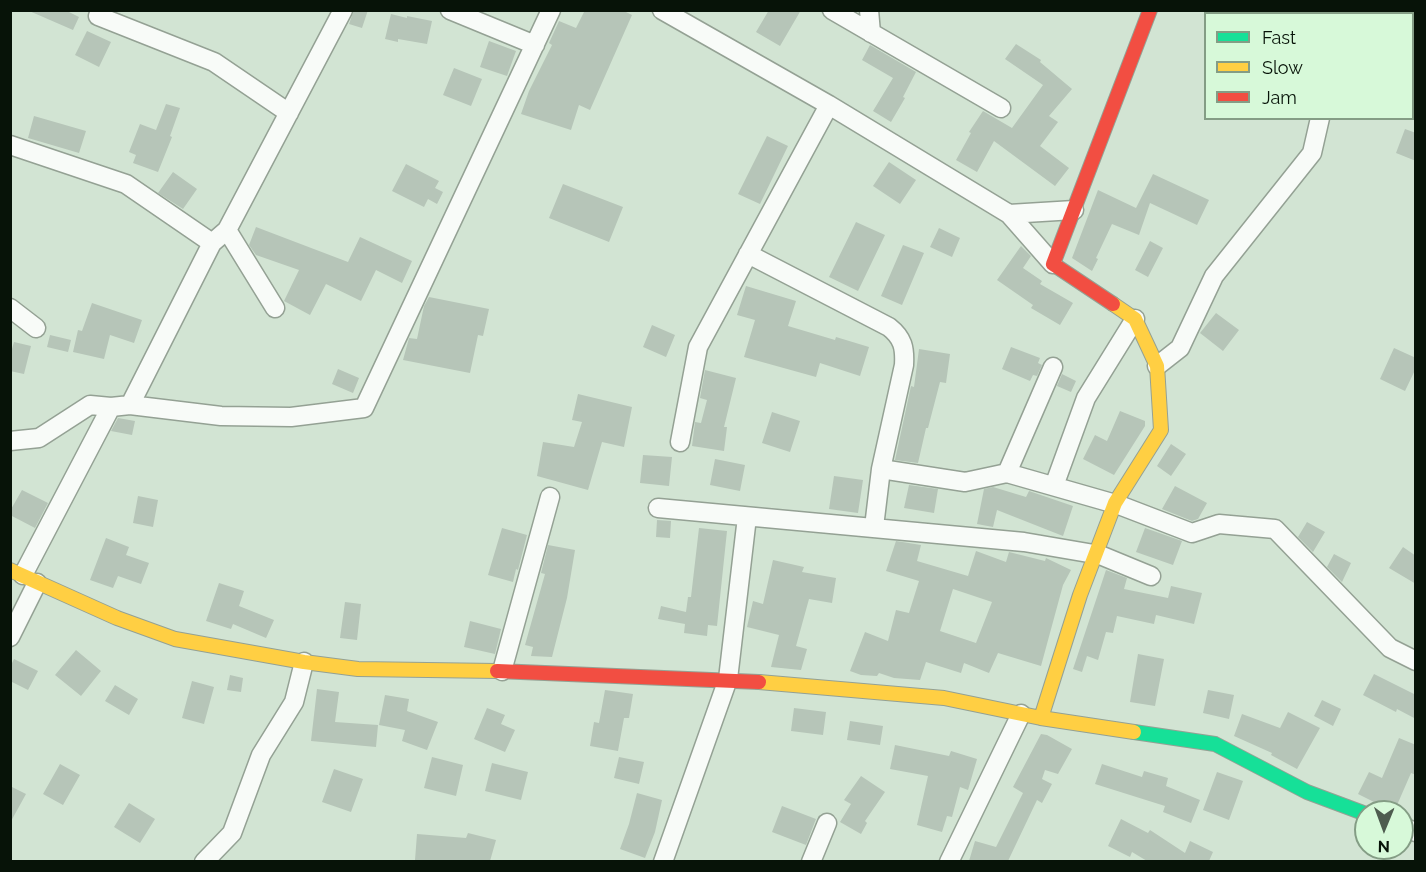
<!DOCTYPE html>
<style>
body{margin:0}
#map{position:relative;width:1426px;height:872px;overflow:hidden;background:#d2e4d3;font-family:Raleway,sans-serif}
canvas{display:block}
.frame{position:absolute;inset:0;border:12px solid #071308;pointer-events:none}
.legend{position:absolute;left:1204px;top:12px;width:210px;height:108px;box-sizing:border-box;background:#d7f9d9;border:2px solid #849d85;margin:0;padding:8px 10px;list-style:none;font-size:18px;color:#071308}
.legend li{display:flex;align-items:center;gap:12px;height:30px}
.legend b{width:30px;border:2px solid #849d85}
.north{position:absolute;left:1354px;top:800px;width:60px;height:60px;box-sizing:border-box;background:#d7f9d9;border:2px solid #849d85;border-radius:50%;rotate:181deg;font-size:16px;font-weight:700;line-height:24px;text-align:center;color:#071308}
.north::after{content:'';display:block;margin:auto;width:21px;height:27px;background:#4e5c4f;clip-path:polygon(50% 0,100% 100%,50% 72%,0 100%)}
</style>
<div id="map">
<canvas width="1426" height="872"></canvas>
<div class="frame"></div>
<ul class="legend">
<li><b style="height:8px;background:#16e098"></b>Fast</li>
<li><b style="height:8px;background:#ffcf43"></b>Slow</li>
<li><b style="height:8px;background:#f24e42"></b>Jam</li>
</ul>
<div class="north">N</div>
</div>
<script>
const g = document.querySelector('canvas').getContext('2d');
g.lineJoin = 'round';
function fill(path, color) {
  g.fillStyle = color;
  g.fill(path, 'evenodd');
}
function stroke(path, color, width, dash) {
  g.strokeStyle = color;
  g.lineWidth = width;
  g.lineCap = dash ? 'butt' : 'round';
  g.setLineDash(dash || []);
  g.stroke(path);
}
const building = new Path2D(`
 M27 10H65L79 17 73 30Z
 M354 10H368L362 28 349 24Z
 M585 10H622L632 15 590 110 579 105 571 130 521 114 529 91 552 45 549 43 559 21 576 28Z
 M769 10H801L780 46 756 32Z
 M391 14 407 18V16L432 21 427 44 398 39V42L385 39Z
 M87 31 111 42 99 67 75 55Z
 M489 41 516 51 507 76 480 67Z
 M1016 44 1041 60 1040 62 1072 89 1049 116 1058 122 1040 146 1069 168 1055 186 994 141 977 172 956 160 971 133 969 132 983 111 1012 128 1043 85 1005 59Z
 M870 45 916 72 903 97 905 98 891 122 873 111 893 78 862 60Z
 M454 68 482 79 471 106 443 95Z
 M166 104 180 108 170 136 172 137 158 172 133 163 136 155 129 152 140 124 156 130Z
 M34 116 86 131 79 153 28 138Z
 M1405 129 1416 133V161L1396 153Z
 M767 136 788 146 760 204 738 194Z
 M889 162 916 180 900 204 873 186Z
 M406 164 439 181 435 188 443 192 437 204 428 199 424 207 392 191Z
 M173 172 197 189 183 209 158 193Z
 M1153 174 1209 200 1197 225 1150 203 1139 235 1112 224 1096 258 1098 259 1092 271 1072 258 1098 190 1136 208Z
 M563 184 623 207 609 242 549 218Z
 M856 222 885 235 858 291 829 277Z
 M256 227 348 262 360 237 412 261 402 283 376 270 361 301 326 284 310 315 284 301 299 270 256 255 249 245Z
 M939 228 960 238 952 257 930 247Z
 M1150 241 1163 248 1148 277 1135 270Z
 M903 245 924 253 902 305 881 296Z
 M1021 246 1031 256 1023 268 1042 281 1040 284 1073 303 1060 325 1031 308 1033 305 997 280Z
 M746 286 796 301 788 326 835 340 836 337 869 347 860 376 820 363 816 377 744 357 755 320 737 315Z
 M429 297 489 309 483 336 478 335 470 373 403 360 409 338 417 339 424 306Z
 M92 303 142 320 134 343 110 335 104 359 73 352 78 330 82 331Z
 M1216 313 1239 330 1223 351 1200 333Z
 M652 325 675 335 666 357 643 347Z
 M50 335 71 340 68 352 47 347Z
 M14 342 31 346 24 374 10 371V356Z
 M1011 347 1040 358 1038 363 1042 365 1037 376 1033 375 1030 381 1002 369Z
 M1394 348 1416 358V368L1405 391 1380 379Z
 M919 349 950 354 946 383 940 382 928 428H926L918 463 895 460 911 386 914 387Z
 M338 369 359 378 353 393 332 384Z
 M705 370 736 378 724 427H727L724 451 692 446 695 422 701 423 707 400 700 398Z
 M1062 374 1076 381 1071 392 1057 386Z
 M578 394 632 407 624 447 602 442 588 490 537 476 543 442 574 447 582 422 572 420Z
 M1120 411 1145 421V426L1114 475 1083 459 1095 435 1107 441Z
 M772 412 800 421 790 452 762 443Z
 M118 418 135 421 132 435 111 431Z
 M1171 444 1186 454 1171 476 1157 466Z
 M643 455 672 457 669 486 640 483Z
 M715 459 745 465 740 491 710 485Z
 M834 476 863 480 858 513 829 509Z
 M909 485 938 489 934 513 904 508Z
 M1175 486 1207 503 1198 519 1192 521 1162 509Z
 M993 487 1026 497 1029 491 1073 506 1063 536 997 510 993 527 977 524 984 489Z
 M22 490 48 503 35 528 10 515V511Z
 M138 496 158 500 153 527 133 523Z
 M657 520 671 521 670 538 656 537Z
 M1307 522 1325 532 1313 552 1298 537Z
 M502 528 527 535 518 570 516 569 513 582 488 575Z
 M699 528 727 531 717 626 708 625 707 636 684 633 685 624 658 619 661 606 686 612 688 597H691Z
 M1145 528 1182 541 1173 565 1136 552Z
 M106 538 129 547 126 555 149 563 141 584 118 576 113 588 90 580Z
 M896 541 921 545 917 561 968 576 976 551 1006 562 1009 552 1045 561 1046 558 1071 570 1063 585 1041 666 998 653 989 673 964 663 961 673 926 662 920 680 894 678 879 673 877 676 861 675 850 671 865 632 888 641 896 610 909 613 919 581 886 571ZM953 589 992 602 976 643 940 631Z
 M548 545 575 550 567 598 552 657 531 656 533 647 525 645 545 574 541 573Z
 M1403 547 1416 556V584L1389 568Z
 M1334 554 1351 563 1342 582 1327 567Z
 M773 560 804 567 802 572 836 578 832 603 809 599 796 646 807 649 801 670 771 667 779 635 747 627 753 601 763 604Z
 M1106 570 1127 578 1124 589 1168 598 1171 586 1202 593 1194 624 1156 615 1154 624 1117 616 1113 633 1106 632 1098 660 1087 656 1082 672 1073 669Z
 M219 583 244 591 239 606 274 620 266 638 233 624 231 629 206 621Z
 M345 602 361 604 357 640 340 638Z
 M470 621 501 629 495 654 464 647Z
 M76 650 101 671 81 696 55 675Z
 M1138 654 1164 659 1155 706 1130 702Z
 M14 659 38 671 28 690 10 681V667Z
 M1374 674 1416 695V719L1397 709 1396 712 1363 695Z
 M230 675 243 678 241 692 227 690Z
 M192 681 214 687 204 724 182 718Z
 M115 685 138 699 129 715 105 701Z
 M317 689 339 692 335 722 378 725 376 747 311 741Z
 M605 690 633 694 629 718H624L618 751 590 746 594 722 599 723Z
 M1208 690 1234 695 1229 719 1203 713Z
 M385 695 409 699 407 711 438 722 427 750 402 741 405 730 379 725Z
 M1322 700 1341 709 1333 726 1314 716Z
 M487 708 505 715 501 724 515 730 505 752 474 739Z
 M794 708 826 712 823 735 791 731Z
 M1288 712 1320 728 1297 769 1271 755 1272 753 1234 736 1242 714 1280 728Z
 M850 721 883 726 880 745 847 740Z
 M1041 734 1047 735 1072 749 1058 774 1045 770 1042 779 1052 784 1042 803 1037 800 1008 861H969L975 841 996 847 1023 793 1013 787Z
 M1399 738 1416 745V775L1411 773 1394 812 1358 794 1369 772 1382 778Z
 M895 745 949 756 951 751 977 759 968 790 960 787 952 817 947 816 942 832 917 825 928 776 890 769Z
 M432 757 463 765 456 796 424 788Z
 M619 757 644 762 639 784 614 778Z
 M492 763 528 772 521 800 485 791Z
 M60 764 80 775 63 805 43 794Z
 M1102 764 1142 777 1144 771 1168 778 1166 786 1200 800 1191 823 1163 812 1165 806 1095 784Z
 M334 769 363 779 351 812 322 802Z
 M1217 772 1243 781 1229 820 1203 810Z
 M861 776 885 792 865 821 867 823 861 834 840 822 851 804 844 800Z
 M10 786 26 794 10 823Z
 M637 793 662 800 655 832 645 858 620 849 629 824Z
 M129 803 155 819 140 843 114 827Z
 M782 806 816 819 806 845 772 832Z
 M1121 819 1148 833 1150 830 1185 853 1190 841 1213 852 1209 861H1147L1132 852 1130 857 1108 846Z
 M468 833 496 840 490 861 415 860 417 834 466 838Z`);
const street = new Path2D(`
 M450 10 535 45
 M662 10 829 105 1009 214 1053 264
 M832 10 1001 108
 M869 10 871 33
 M1360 14 1361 10
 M98 16 214 62 289 113
 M10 145 126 184 212 243
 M1009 214 1074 210
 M227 230 343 10
 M748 254 889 327C903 338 905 348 904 365L881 469 874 527
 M10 308 36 328
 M1157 366 1180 348 1214 276 1312 153 1320 118
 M130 405 221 416 291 417 364 408 551 10
 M10 441 39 438 90 405 111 407
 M680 442 698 347 829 105
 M881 469 965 482 1007 473 1119 505 1192 533 1219 524 1275 529 1390 648 1416 661
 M1007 473 1053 367
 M1054 486 1086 398 1135 319
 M658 508 1024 542 1100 555 1151 576
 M23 575 111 407 130 405 212 243 227 230 275 308
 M10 637 37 583
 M502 671 550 497
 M1402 827 1416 832
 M204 862 232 833 261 755 294 702 304 662
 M663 862 728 679 747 517
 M811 862 827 823
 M949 862 1021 714`);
const fast = new Path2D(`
 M1134 732 1215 744 1307 792 1366 814`);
const slow = new Path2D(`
 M10 570 117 618 175 639 304 662 358 669 497 671
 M759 682 944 698 1041 718 1134 732
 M1041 718 1080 595 1115 503 1161 430 1157 366 1135 319 1113 304`);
const jam = new Path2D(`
 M1113 304 1053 264 1150 10
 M497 671 759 682`);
fill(building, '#b6c5b8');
stroke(street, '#94a194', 21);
stroke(fast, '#94a194', 16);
stroke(slow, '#94a194', 16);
stroke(jam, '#94a194', 16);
stroke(street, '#f8fbf8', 18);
stroke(fast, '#16e098', 14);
stroke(slow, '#ffcf43', 14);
stroke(jam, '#f24e42', 14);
</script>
